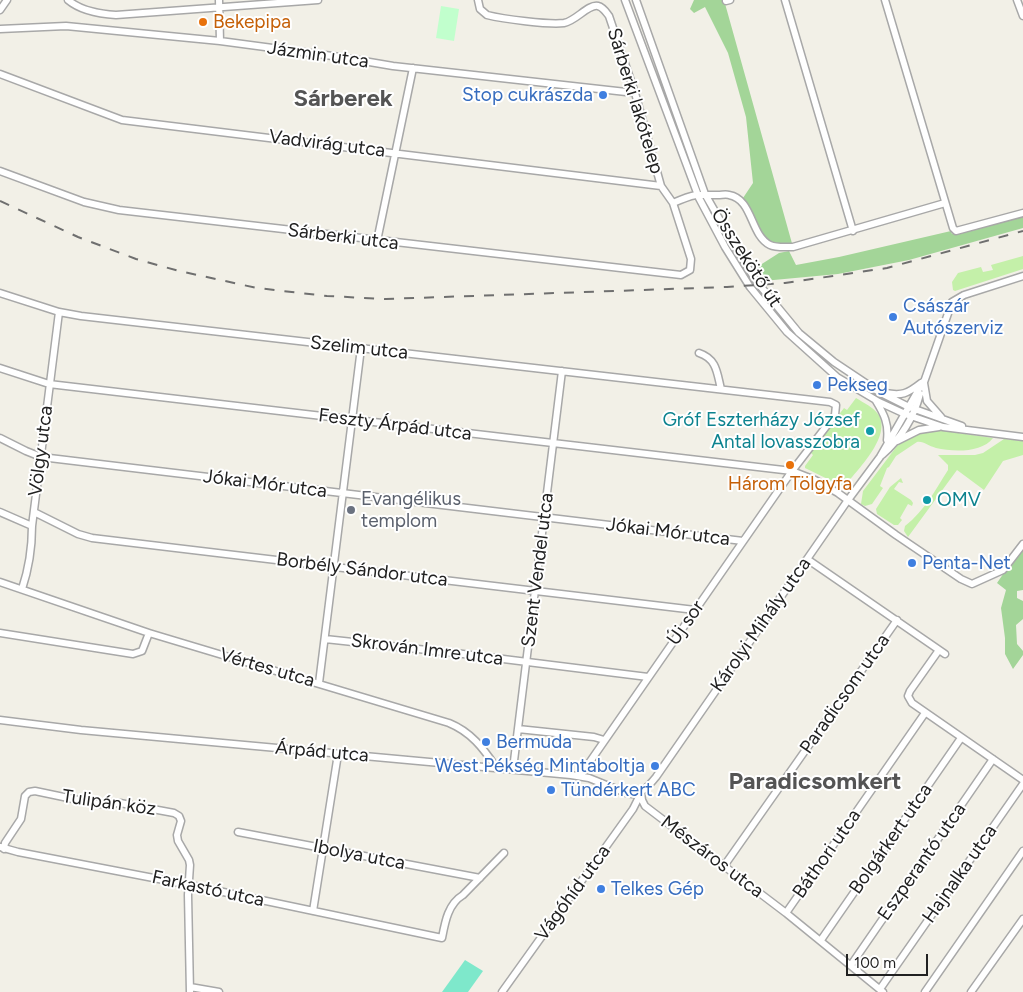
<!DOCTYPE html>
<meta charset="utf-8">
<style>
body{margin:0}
#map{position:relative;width:1023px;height:992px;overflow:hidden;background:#f2f0e7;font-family:Figtree,sans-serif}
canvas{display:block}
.scale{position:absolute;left:846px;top:954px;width:82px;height:22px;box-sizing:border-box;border:2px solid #212121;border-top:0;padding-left:6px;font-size:15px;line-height:18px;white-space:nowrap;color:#212121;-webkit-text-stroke:4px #fff;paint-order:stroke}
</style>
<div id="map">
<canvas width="1023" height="992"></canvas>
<div class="scale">100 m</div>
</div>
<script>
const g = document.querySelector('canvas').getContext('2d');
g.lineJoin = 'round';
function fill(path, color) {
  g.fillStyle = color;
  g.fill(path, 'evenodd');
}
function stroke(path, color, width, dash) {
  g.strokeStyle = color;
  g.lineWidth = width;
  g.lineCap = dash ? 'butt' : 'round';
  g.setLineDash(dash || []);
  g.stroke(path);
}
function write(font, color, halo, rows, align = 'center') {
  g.font = font + ' Figtree,sans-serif';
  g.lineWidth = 4;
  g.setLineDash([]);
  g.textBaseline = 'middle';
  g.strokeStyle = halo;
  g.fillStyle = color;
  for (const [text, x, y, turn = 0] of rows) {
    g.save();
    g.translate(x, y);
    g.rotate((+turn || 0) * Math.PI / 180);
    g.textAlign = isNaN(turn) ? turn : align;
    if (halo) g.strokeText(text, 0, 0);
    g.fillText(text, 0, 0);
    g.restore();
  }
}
const grass = new Path2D(`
 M1023 256V269L955 291 953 290 952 282 958 273 981 267 983 272 993 270 991 265Z
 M856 398C864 403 873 407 878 414 893 436 856 471 844 487L805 468V466L813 455 810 452 844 408 847 410Z
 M931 429 993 438C982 453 953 452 936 448 928 446 924 441 917 442L896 456 889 467 887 468 880 486 883 488 872 504 865 506 861 504 863 491 897 446C903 440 913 433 922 434L924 430Z
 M1004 439 1023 441V455L1003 461 984 490 957 470 908 537 904 531 905 526C925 510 934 492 948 470V465L938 455H975L983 453Z
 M901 478 903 483 899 482 894 489 911 500 913 503 912 506 908 504 900 518 902 520 898 525H894L877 514 876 509 890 487Z`);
const forest = new Path2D(`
 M694 0H724L793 247 765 241 741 201 753 183 746 117 728 53 705 7 694 13 690 9Z
 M1023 215V228L909 260 838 274 763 281 754 269 779 253 789 251 796 265 839 257 951 231 952 234Z
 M1023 545V590L1017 591V598L1023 601V619L1016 625 1017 644 1023 651V655L1013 669 1005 654V638L1001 608 1006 590 997 583Z`);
const park = new Path2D(`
 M441 6 459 9 454 41 436 38Z`);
const pitch = new Path2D(`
 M465 960 483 971 468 992H442Z`);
const minor = new Path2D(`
 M68 0C81 11 100 14 116 15L318 0
 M219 0 220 41
 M625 0 699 198 725 247 750 287 787 332 837 377 879 402 905 414 943 427 1023 437
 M636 0 705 194 741 257 757 282 799 333 834 362 879 392 909 407 962 426
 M785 0 853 231
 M885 0 953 228 956 231 1023 213
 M1017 0 1023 16
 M726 1 730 0
 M0 10 7 0
 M0 29 66 26 220 41 340 57 393 66 635 93
 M0 74 122 120 661 186
 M0 171 84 202 119 210 681 275 690 270 691 259 673 203 661 186 635 93 609 16C606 12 603 7 598 6 588 4 576 21 564 23 549 25 503 19 487 15L480 9 478 0
 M673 203C694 194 695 194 718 195 722 195 726 194 729 195 753 199 750 235 770 245 776 248 786 247 793 247L945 203
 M377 241 413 68
 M0 293 59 312 81 316 830 402 836 405 835 415 792 471 580 776
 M699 353C717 359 717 373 721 389
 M0 368 49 384 792 471 815 480 838 493 896 535 961 579 972 584 1003 570 1023 544
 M924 383 927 401 941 417
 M923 385 952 302 964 295 1023 276
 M885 393C902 396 907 394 921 383
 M876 401C884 414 889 424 887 440
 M0 438 26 451 41 457 743 541
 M897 441 919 430 939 427
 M882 455C900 439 914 417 920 394
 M0 512 32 526
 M34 512 78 534 92 538 695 610
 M807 559 945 654
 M0 582 149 633 449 723C471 732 483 748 496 767
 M22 589C29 568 32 548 32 526L59 312
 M0 633 133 654 142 651 149 633
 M325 639 455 653 648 677
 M939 650 910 691 908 696 912 703 1023 780
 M319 683 361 348
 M0 720 81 730 571 775 589 778 626 793C639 797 648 787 656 777L848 500 880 457 923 382
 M518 729 594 737 604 740
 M513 769 562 371
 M641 792 642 800 645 806 786 913 883 992
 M238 832 480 878
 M0 847 18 852 190 885 442 938C445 922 448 904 463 895L504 853
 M4 849 5 843 21 819 25 796 29 792 35 791 97 804 120 803 174 813 179 816 181 821 177 835 178 841 189 860 190 865 188 895 190 992
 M724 866 897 620
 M313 911 338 754
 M786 913 925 713
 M821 940 961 738
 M851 965 993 759
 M190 987 219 992
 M880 989 1023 784
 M502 992 633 809 641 793
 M925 992 1023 851
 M971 992 1023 919`);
const rail = new Path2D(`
 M0 201 78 237 136 259 179 271 257 288 327 296 386 299 727 287 785 283 887 268 1023 231`);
const markers = [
 [203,22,5,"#e8710a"],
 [603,95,5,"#3f7fe0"],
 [893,317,5,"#3f7fe0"],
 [817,385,5,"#3f7fe0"],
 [870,431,5,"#0f9aa8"],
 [790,465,5,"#e8710a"],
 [927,500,5,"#0f9aa8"],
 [351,510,5,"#6b7280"],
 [912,563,5,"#3f7fe0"],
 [486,742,5,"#3f7fe0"],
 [655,766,5,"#3f7fe0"],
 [551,790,5,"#3f7fe0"],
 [601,889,5,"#3f7fe0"]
];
const foodNames = [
 ["Bekepipa",213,22],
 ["Három Tölgyfa",790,484,"center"]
];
const streetNames = [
 ["Jázmin utca",318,55,8],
 ["Sárberki lakótelep",635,101,73],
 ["Vadvirág utca",327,144,7],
 ["Sárberki utca",343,237,7],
 ["Összekötő út",746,258,57],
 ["Szelim utca",359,348,6],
 ["Feszty Árpád utca",395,425,7],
 ["Völgy utca",41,451,-83],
 ["Jókai Mór utca",265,484,7],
 ["Jókai Mór utca",668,532,7],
 ["Borbély Sándor utca",362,570,7],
 ["Szent Vendel utca",538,570,-83],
 ["Új sor",686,623,-55],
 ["Károlyi Mihály utca",761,625,-55],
 ["Skrován Imre utca",427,650,7],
 ["Vértes utca",267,668,16],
 ["Paradicsom utca",845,694,-55],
 ["Árpád utca",322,752,5],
 ["Tulipán köz",109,803,8],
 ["Bolgárkert utca",891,839,-55],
 ["Báthori utca",827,854,-55],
 ["Ibolya utca",359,855,11],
 ["Mészáros utca",712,857,37],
 ["Eszperantó utca",922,862,-55],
 ["Hajnalka utca",960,874,-55],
 ["Farkastó utca",208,889,12],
 ["Vágóhíd utca",573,893,-54]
];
const shopNames = [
 ["Stop cukrászda",593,95,"right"],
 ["Császár",903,306],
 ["Autószerviz",903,328],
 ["Pekseg",827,385],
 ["Penta-Net",922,563],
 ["Bermuda",496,742],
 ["West Pékség Mintaboltja",645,766,"right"],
 ["Tündérkert ABC",561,790],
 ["Telkes Gép",611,889]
];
const cultureNames = [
 ["Gróf Eszterházy József",860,420],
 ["Antal lovasszobra",860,442],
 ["OMV",937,500,"left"]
];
const worshipNames = [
 ["Evangélikus",361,499],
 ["templom",361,521]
];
const districtNames = [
 ["Sárberek",343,99],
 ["Paradicsomkert",815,782]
];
fill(grass, '#c4f0a9');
fill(forest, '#a3d598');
fill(park, '#c1ffcd');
fill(pitch, '#7ee8cb');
stroke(minor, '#a8a8a8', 9);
stroke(minor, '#fff', 6);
stroke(rail, '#6f6f6f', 2, [10, 10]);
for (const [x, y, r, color] of markers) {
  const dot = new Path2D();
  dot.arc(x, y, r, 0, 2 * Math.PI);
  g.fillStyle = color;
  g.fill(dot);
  stroke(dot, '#fff', 2);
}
write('19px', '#c56008', '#fff', foodNames, 'left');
write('19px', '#212121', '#fff', streetNames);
write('19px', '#366cbe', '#fff', shopNames, 'left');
write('19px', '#0d838f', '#fff', cultureNames, 'right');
write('19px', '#5b616d', '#fff', worshipNames, 'left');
write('bold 24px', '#545454', '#fff', districtNames);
</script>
